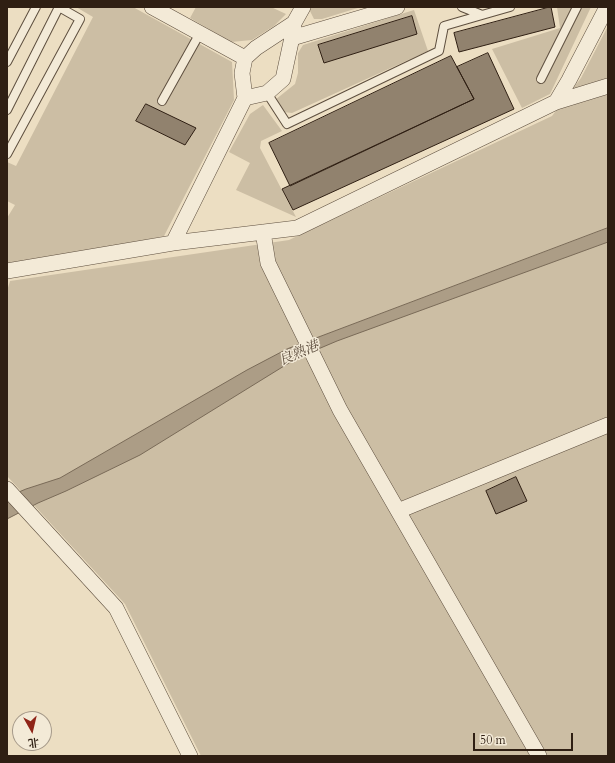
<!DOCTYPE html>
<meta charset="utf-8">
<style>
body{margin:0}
#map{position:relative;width:615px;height:763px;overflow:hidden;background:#ecdec2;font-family:Cardo,"Noto Serif SC",serif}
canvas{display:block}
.frame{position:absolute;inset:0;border:8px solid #2f1f13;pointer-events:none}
.north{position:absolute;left:12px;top:711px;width:40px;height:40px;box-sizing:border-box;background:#f3ead7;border:1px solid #a59989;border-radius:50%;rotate:172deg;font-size:11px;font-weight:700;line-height:16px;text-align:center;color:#2f1f13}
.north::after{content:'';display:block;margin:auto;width:14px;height:18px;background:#8f2418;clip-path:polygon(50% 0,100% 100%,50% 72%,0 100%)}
.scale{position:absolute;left:473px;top:733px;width:100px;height:18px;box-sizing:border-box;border:2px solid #2f1f13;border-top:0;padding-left:5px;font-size:12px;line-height:14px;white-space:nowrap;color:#2f1f13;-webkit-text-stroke:3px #f3ead7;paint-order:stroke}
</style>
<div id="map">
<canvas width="615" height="763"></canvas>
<div class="frame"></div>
<div class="north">北</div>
<div class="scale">50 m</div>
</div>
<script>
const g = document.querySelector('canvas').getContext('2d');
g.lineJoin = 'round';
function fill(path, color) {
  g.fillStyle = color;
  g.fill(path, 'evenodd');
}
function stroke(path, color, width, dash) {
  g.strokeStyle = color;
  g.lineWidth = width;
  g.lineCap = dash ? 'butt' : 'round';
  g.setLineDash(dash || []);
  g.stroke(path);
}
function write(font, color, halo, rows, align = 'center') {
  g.font = font + ' Cardo,"Noto Serif SC",serif';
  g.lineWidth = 3;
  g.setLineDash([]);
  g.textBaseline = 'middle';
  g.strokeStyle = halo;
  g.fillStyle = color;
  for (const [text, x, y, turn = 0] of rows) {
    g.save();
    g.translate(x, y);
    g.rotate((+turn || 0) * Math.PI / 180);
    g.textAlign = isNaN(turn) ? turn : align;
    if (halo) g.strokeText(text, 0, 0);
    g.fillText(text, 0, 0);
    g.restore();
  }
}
const green = new Path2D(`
 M76 7H133L232 62 234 100 164 236 120 245 7 264V218L15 205 7 201V162L16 166 93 17Z
 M196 7H271L286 14 274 26 252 40 231 42 190 18Z
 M310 7H361L322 19H314L309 9Z
 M557 7H591L550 94 522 108 492 49 560 28Z
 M414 10 428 51 292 113 283 112 275 100 295 84 298 73V53L303 45Z
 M608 26V756H201L125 604 7 476V291L10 281 289 240 552 116 581 78Z
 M263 105 282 131 261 141 260 148 296 217 236 190 250 163 229 152 250 114Z`);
const water = new Path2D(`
 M608 228V242L337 341 297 358 140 455 66 491 38 503 7 519V497L26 489 60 478 247 370 287 349Z`);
const building = new Path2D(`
 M551 7 555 27 459 52 454 33Z
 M412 16 417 34 324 63 318 45Z
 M488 53 514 109 293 210 282 189 474 99 457 67Z
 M451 56 474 99 290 186 269 143Z
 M146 104 196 128 185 145 136 121Z
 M516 477 527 501 496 514 486 491Z`);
const service = new Path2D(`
 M462 7 482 15 510 7
 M7 62 36 7
 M541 79 577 7
 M267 93 287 124 439 51 444 26 482 15
 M162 101 200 33
 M7 110 59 7
 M7 154 80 19 59 7`);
const minor = new Path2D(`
 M152 7 245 58
 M292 38 397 7
 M245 98 267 93 283 79 294 28
 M556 102 608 86
 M263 232 268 263 340 410 539 756
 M173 243 245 98 242 73 245 58 256 48 294 23 303 7
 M7 271 173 243 297 228 556 102 569 80 607 7
 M7 489 116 608 190 756
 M398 511 608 425`);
const waterNames = [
 ["良熟港",299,354,-23]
];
fill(green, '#ccbea4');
fill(water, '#ac9d86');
stroke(water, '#7a6b58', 1);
fill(building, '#91826e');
stroke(building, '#2f1f13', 1);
stroke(service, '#5e4f3f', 10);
stroke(minor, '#5e4f3f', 16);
stroke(service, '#f3ead7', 8);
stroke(minor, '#f3ead7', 15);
write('italic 14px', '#5b4b3b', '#f3ead7', waterNames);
</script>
